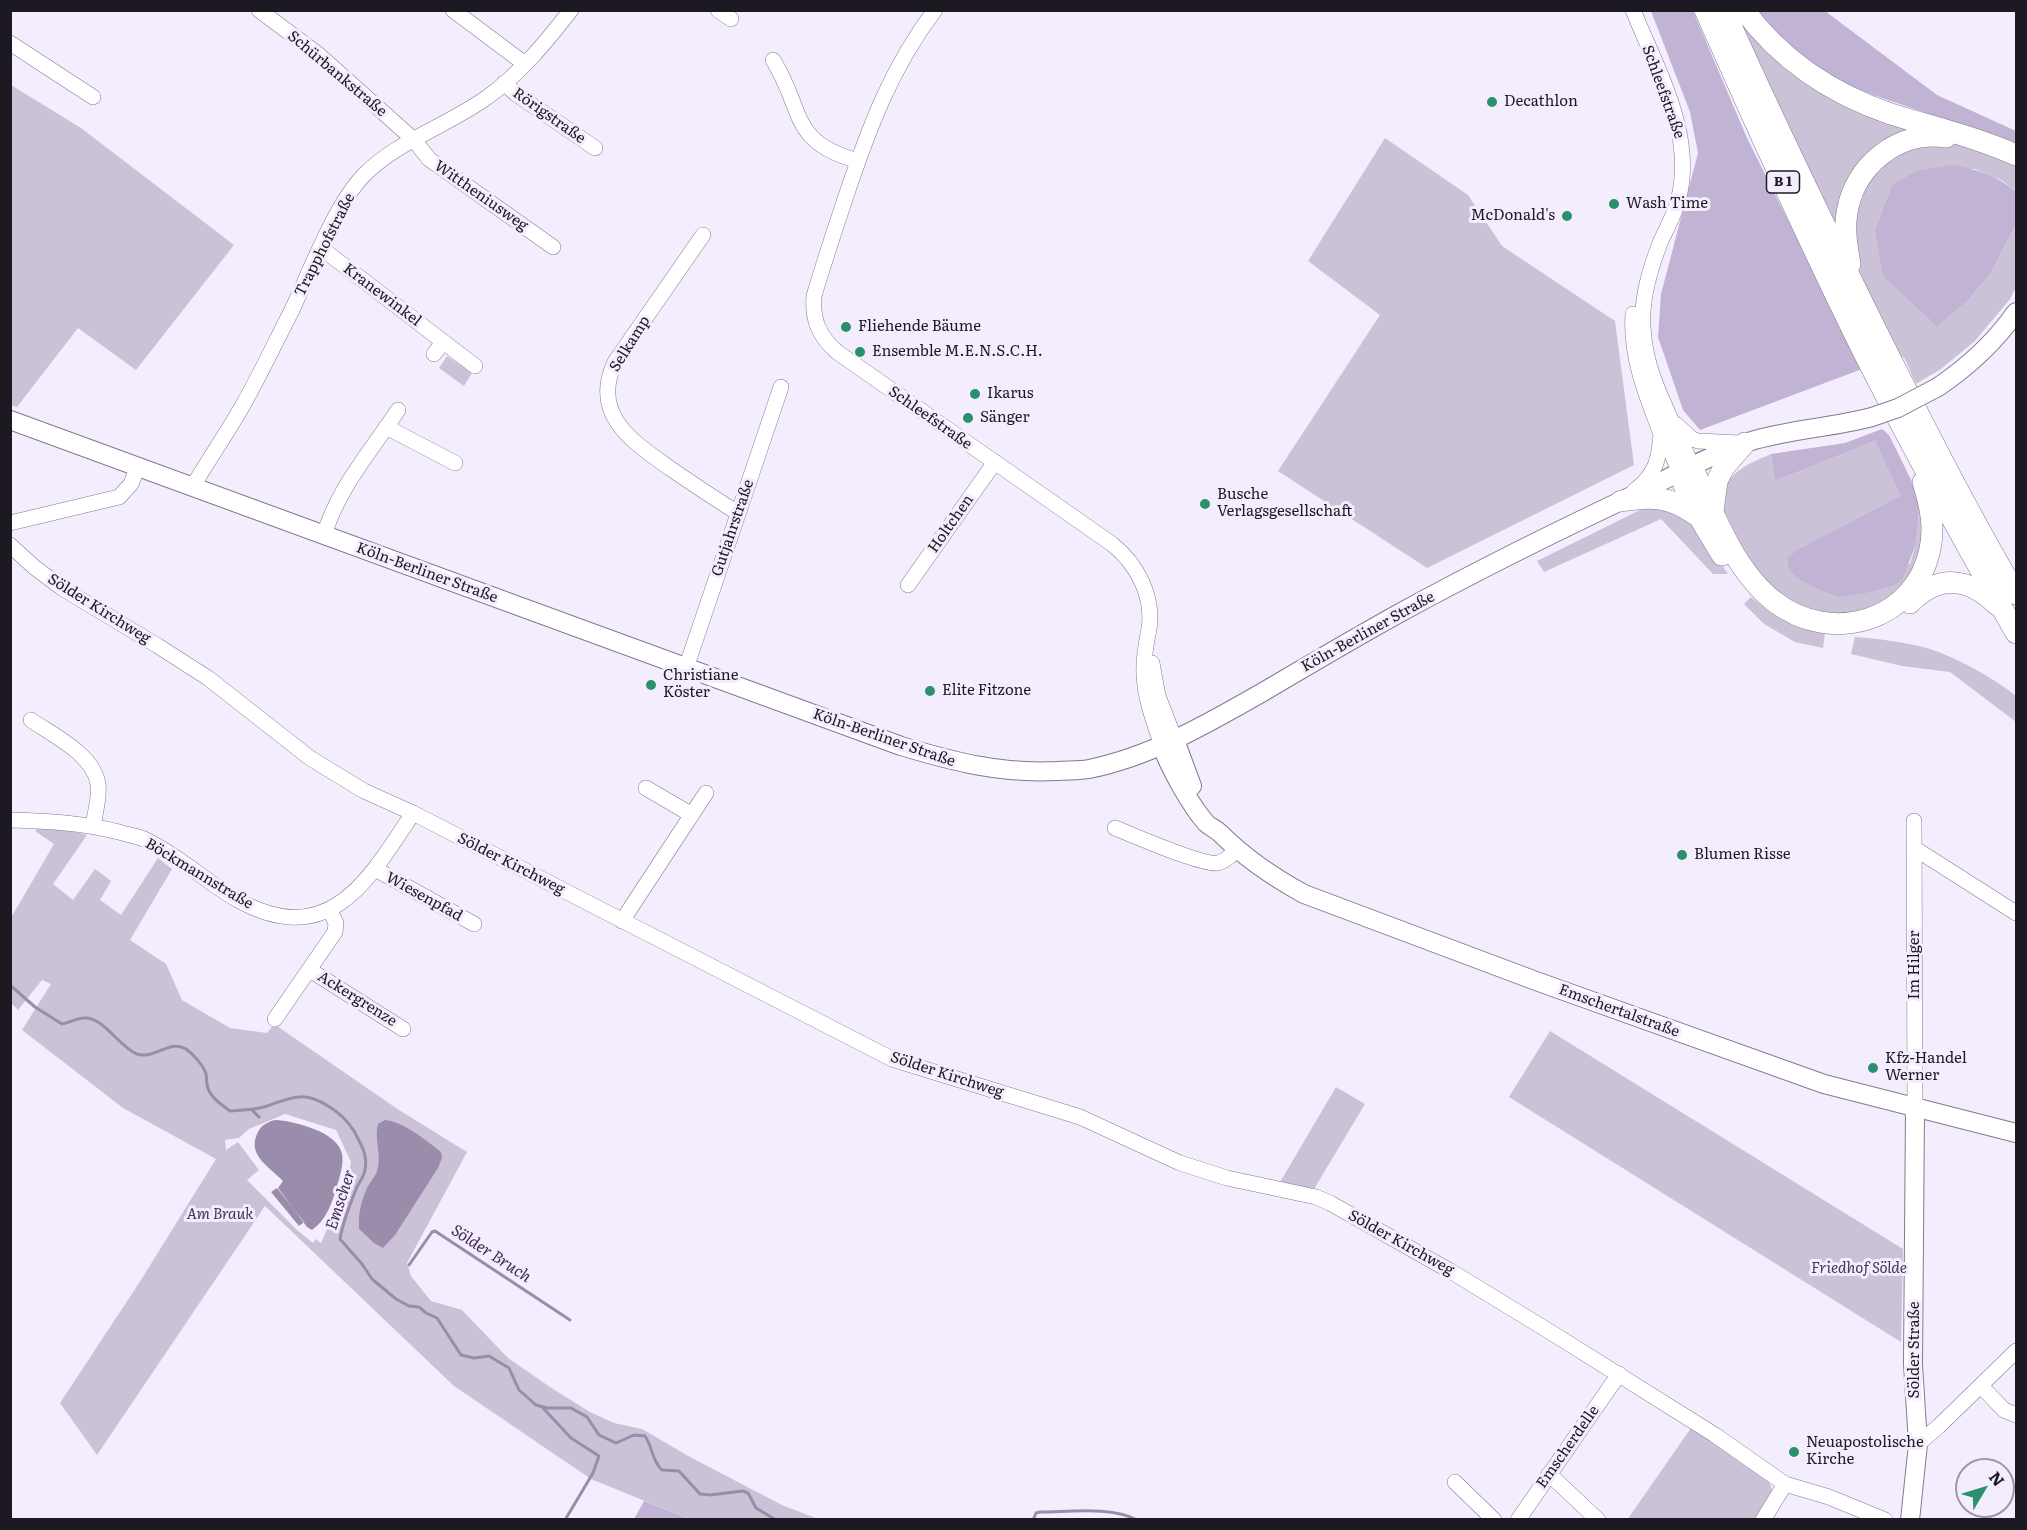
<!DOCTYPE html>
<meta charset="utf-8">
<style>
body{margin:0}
#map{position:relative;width:2027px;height:1530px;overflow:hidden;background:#f4edfd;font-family:Literata,serif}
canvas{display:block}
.frame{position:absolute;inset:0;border:12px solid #1d1922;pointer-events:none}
.north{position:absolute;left:1955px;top:1458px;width:60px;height:60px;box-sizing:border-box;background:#f4edfd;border:2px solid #9e98a5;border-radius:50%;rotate:52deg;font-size:16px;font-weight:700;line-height:24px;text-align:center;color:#1d1922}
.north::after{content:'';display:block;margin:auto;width:21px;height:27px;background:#29916e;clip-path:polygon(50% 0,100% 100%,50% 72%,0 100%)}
</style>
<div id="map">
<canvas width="2027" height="1530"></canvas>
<div class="frame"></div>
<div class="north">N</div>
</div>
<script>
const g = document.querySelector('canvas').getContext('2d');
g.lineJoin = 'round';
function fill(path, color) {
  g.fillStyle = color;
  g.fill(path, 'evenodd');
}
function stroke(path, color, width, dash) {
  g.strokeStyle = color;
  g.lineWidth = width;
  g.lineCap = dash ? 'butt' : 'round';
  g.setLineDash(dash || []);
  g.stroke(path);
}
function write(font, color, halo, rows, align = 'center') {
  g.font = font + ' Literata,serif';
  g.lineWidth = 6;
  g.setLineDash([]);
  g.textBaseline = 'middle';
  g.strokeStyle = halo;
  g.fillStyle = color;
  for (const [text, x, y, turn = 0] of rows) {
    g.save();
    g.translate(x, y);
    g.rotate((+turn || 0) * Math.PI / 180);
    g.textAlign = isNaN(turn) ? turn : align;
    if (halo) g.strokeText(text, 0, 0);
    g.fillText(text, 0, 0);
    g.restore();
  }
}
const green = new Path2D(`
 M1735 11 1752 30 1932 130 1875 153 1841 240Z
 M11 85 81 128 234 245 136 370 78 328 17 407 10 405Z
 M1385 138 1468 195 1502 246 1615 321 1634 465 1427 568 1278 471 1380 315 1308 261Z
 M1949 141 1984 150 2016 165V192L2003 181 1975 169 1915 171 1892 185 1875 229 1968 300 1991 273 2016 224V287L2010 299 1975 341 1941 369 1916 384 1904 357 1902 358 1865 286 1854 257 1855 198 1898 148Z
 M447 356 472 373 464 386 439 368Z
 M1875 441 1902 496 1800 548 1910 564 1916 544 1920 498 1923 560 1894 601 1850 619 1795 610 1756 575 1722 508C1722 473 1744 466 1771 454L1775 481Z
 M1650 505 1681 511 1703 537 1728 574H1713L1661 519 1544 572 1537 561Z
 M1751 597C1777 619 1791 626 1825 633L1823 648 1795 642 1764 624 1744 604Z
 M1855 637C1880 639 1906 642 1930 649 1957 658 1994 678 2016 696V722L1950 672 1902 666 1851 654Z
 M41 824 87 835 53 884 73 900 95 869 111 881 100 900 121 915 158 858 172 869 130 940 166 964 182 1000 230 1028 267 1033 274 1024 399 1110 467 1152 407 1263 411 1276 431 1301 462 1310 508 1358 550 1387 590 1412 614 1423 642 1429 690 1457 782 1505 818 1519H689L591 1479 454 1386 265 1206 97 1455 60 1403 141 1280 216 1159 123 1108 22 1030 51 984 42 980 18 1010 11 1003 10 915 12 916 54 844 35 831ZM285 1114 336 1130 351 1162 346 1187 321 1243 316 1239 313 1243 297 1230 247 1180 259 1170 238 1142 226 1150 225 1140 239 1138 249 1129Z
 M1550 1031 1903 1249 1901 1342 1509 1097Z
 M1336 1087 1365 1104 1314 1189 1279 1184Z
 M1691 1428 1769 1482 1773 1492 1755 1519 1627 1520Z`);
const forest = new Path2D(`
 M1651 11H1693L1747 138 1862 369 1700 430 1683 410 1658 337 1661 294 1698 153 1690 112Z
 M1757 11H1825L1937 95 2016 131V148L1985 133 1838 83 1780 41Z
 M1952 165C1977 169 1998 176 2016 192V224L1991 273 1968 300 1937 326 1883 276 1875 229 1892 185 1915 171Z
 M1882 429 1889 435 1920 498 1916 544 1902 580 1892 586 1865 593 1840 597 1820 590 1797 578 1788 568V557L1800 548 1901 496 1875 441 1775 481 1771 454 1845 443Z
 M644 1501 689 1519H634Z`);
const water = new Path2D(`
 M275 1120C295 1121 338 1132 342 1154 344 1164 340 1176 337 1186 332 1203 327 1219 312 1230L307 1227 278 1188 283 1181C271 1168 247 1156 257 1134 260 1126 267 1122 275 1120Z
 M385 1120C403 1121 427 1141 441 1152L442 1158 438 1168 395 1235 383 1248 374 1243 359 1229C358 1215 361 1201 367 1188 371 1180 377 1175 378 1167 381 1153 374 1138 378 1124Z
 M277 1188 304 1222 299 1226 271 1192Z`);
const stream = new Path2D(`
 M10 985 35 1007 62 1024C69 1023 77 1018 84 1018 103 1016 119 1047 137 1054 154 1060 169 1039 186 1049 193 1054 204 1066 206 1074 207 1079 206 1084 208 1088 211 1098 222 1105 230 1111 242 1110 256 1110 267 1106 292 1097 304 1091 328 1106 340 1113 347 1120 354 1131 361 1144 368 1155 365 1170 364 1176 360 1181 357 1187 350 1204 343 1221 340 1239L362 1264 372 1279 396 1299 409 1306 419 1307 426 1313 437 1318 461 1355 474 1358 489 1356 509 1368 519 1390 536 1405 547 1408H571L587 1417 599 1435 616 1443 634 1435 645 1436C653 1448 652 1461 662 1470L679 1471 700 1494 710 1495 743 1491 748 1493 756 1508 776 1520
 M252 1110 259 1117
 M409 1265 432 1232 435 1231 570 1320
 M543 1408 571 1438 599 1456 593 1473 565 1520
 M1033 1520 1036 1513 1040 1512C1068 1512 1112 1506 1137 1520`);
const minor = new Path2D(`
 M259 10 319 55 414 140 429 159 553 247
 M453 10 525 64
 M718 10 731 19
 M935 10C891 68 869 128 846 196 835 229 824 262 814 296 812 320 819 336 837 352L1112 544C1137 564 1154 596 1149 629 1146 645 1143 658 1144 674 1145 699 1154 722 1162 746
 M1633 10C1657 70 1696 135 1678 201 1674 216 1666 229 1660 243 1650 269 1641 298 1643 327 1645 378 1674 420 1692 467
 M10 43 93 97
 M773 60C805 111 788 141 858 161
 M504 83 516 94 595 148
 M703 235 615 362C590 415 633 442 671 469 693 484 715 499 738 513
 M321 248 475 366
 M1633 314C1630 356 1646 395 1661 434L1665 438 1680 473
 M434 354 443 342
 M1677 425 1692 439 1698 441 1740 443
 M386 427 455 463
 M193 486C209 459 227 433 243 405 260 375 275 343 291 312 310 272 334 207 363 176 397 141 447 126 486 98 519 75 546 42 571 10
 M1634 491C1656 474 1659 460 1661 434
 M10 523 119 497 131 484 138 466
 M324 536C337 489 372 450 398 410
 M10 545 34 567 62 588 158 646 208 678 310 758 364 791 413 813 892 1059 1080 1117 1180 1163 1227 1178 1316 1197 1330 1203 1452 1272 1552 1333 1715 1435 1785 1484 1829 1497 1885 1520
 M908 585 995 462
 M1152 663 1158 696 1175 740
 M686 668 781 387
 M31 720C54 736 93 754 98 784 100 796 95 813 93 826
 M646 788 692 815
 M10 820C48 821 83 823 119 832 128 835 138 836 146 840 179 856 206 882 238 900 329 951 369 880 413 813
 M1914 821 1915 1109
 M1115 828C1133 835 1203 866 1218 863 1226 861 1231 855 1237 850
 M1914 848 2016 913
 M375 869 474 924
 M622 921 706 793
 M310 970 403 1029
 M275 1019 335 932 336 923 330 911
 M1981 1386 2004 1410 2016 1415
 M1918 1444 1939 1426 2016 1351
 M1549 1474 1598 1520
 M1455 1482 1494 1520
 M1518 1520 1619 1374
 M1763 1520 1785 1484`);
const major = new Path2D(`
 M1938 387C1969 366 1995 342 2016 312
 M10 420 901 746C955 762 1001 774 1057 771 1068 770 1079 771 1089 769 1152 756 1207 724 1263 692 1307 666 1351 640 1396 615 1476 571 1559 530 1642 491 1675 475 1714 453 1748 442 1788 429 1831 428 1872 417
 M1175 740 1192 786
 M1162 746C1169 767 1191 806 1206 823 1210 827 1216 829 1221 834 1246 859 1273 877 1304 894L1536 981 1824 1084 2016 1133
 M1910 1520 1918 1444 1913 1364 1915 1109`);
const highway = new Path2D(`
 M1705 10C1756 125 1808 241 1864 353 1912 448 1964 541 2016 633
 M1724 10C1773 120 1825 227 1878 334 1922 422 1966 509 2016 594
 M1744 10C1781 60 1832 94 1891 114 1933 127 1976 137 2016 155
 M1850 264C1847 247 1844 230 1847 213 1854 166 1898 130 1946 137
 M1692 467C1713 512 1735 572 1775 602 1831 645 1915 622 1930 549 1935 526 1930 505 1923 482
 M1680 473 1689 500 1722 555
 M1621 501C1652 496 1670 496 1696 515
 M1713 511 1717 481 1724 467 1745 443
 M1910 603C1939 574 1968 577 1997 605`);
const majorBridge = new Path2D(`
 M1872 417 1898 408 1938 387`);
const markers = [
 [1492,102,6,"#29916e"],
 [1614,204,6,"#29916e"],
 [1567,216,6,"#29916e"],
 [846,327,6,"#29916e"],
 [860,352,6,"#29916e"],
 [975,394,6,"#29916e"],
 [968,418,6,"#29916e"],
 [1205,504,6,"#29916e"],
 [651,685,6,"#29916e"],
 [930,691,6,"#29916e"],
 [1682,855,6,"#29916e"],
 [1873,1068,6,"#29916e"],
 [1794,1452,6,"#29916e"]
];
const shields = [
 [1783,182,33]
];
const shieldNames = [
 ["B 1",1783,182]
];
const streetNames = [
 ["Schürbankstraße",337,74,40],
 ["Schleefstraße",1663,92,70],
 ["Rörigstraße",549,116,35],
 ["Wittheniusweg",481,196,35],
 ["Trapphofstraße",325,245,-63],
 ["Kranewinkel",382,295,37],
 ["Selkamp",630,344,-58],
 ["Schleefstraße",930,418,35],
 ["Holtchen",951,524,-55],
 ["Gutjahrstraße",733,528,-71],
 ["Köln-Berliner Straße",427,573,20],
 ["Sölder Kirchweg",99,609,32],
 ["Köln-Berliner Straße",1368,632,-29],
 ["Köln-Berliner Straße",884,738,19],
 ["Sölder Kirchweg",511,864,27],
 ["Böckmannstraße",199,874,31],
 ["Wiesenpfad",424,897,29],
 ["Im Hilger",1915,965,-90],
 ["Ackergrenze",357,999,32],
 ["Emschertalstraße",1619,1011,20],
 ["Sölder Kirchweg",947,1075,18],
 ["Sölder Kirchweg",1401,1243,29],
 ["Sölder Straße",1915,1350,-90],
 ["Emscherdelle",1568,1447,-55]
];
const poiNames = [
 ["Decathlon",1504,102],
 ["Wash Time",1626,204],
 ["McDonald's",1555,216,"right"],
 ["Fliehende Bäume",858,327],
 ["Ensemble M.E.N.S.C.H.",872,352],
 ["Ikarus",987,394],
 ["Sänger",980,418],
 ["Busche",1217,495],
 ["Verlagsgesellschaft",1217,512],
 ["Christiane",663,676],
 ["Köster",663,693],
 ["Elite Fitzone",942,691],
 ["Blumen Risse",1694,855],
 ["Kfz-Handel",1885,1059],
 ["Werner",1885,1076],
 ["Neuapostolische",1806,1443],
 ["Kirche",1806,1460]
];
const parkNames = [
 ["Am Brauk",220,1215],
 ["Friedhof Sölde",1859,1269]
];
const waterNames = [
 ["Emscher",341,1200,-72],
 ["Sölder Bruch",491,1254,33]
];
fill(green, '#cbc2d8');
fill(forest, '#c0b3d3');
fill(water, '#9a8dac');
stroke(stream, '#9a8dac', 3);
stroke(minor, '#837991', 16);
stroke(major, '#837991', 20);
stroke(highway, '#837991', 22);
stroke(minor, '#fff', 15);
stroke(major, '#fff', 18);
stroke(highway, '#fff', 21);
stroke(majorBridge, '#837991', 20, []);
stroke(majorBridge, '#fff', 18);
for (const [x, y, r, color] of markers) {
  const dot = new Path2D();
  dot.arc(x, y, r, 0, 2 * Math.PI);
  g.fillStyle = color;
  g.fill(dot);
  stroke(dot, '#f4edfd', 2);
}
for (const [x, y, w] of shields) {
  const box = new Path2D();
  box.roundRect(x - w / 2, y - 11, w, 22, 4.5);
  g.fillStyle = '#f4edfd';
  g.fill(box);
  stroke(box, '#1d1922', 1.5);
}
write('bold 14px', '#1d1922', null, shieldNames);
write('15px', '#1d1922', '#f4edfd', streetNames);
write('15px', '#1d1922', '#f4edfd', poiNames, 'left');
write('italic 15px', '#483360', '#f4edfd', parkNames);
write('italic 16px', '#402b57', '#f4edfd', waterNames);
</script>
